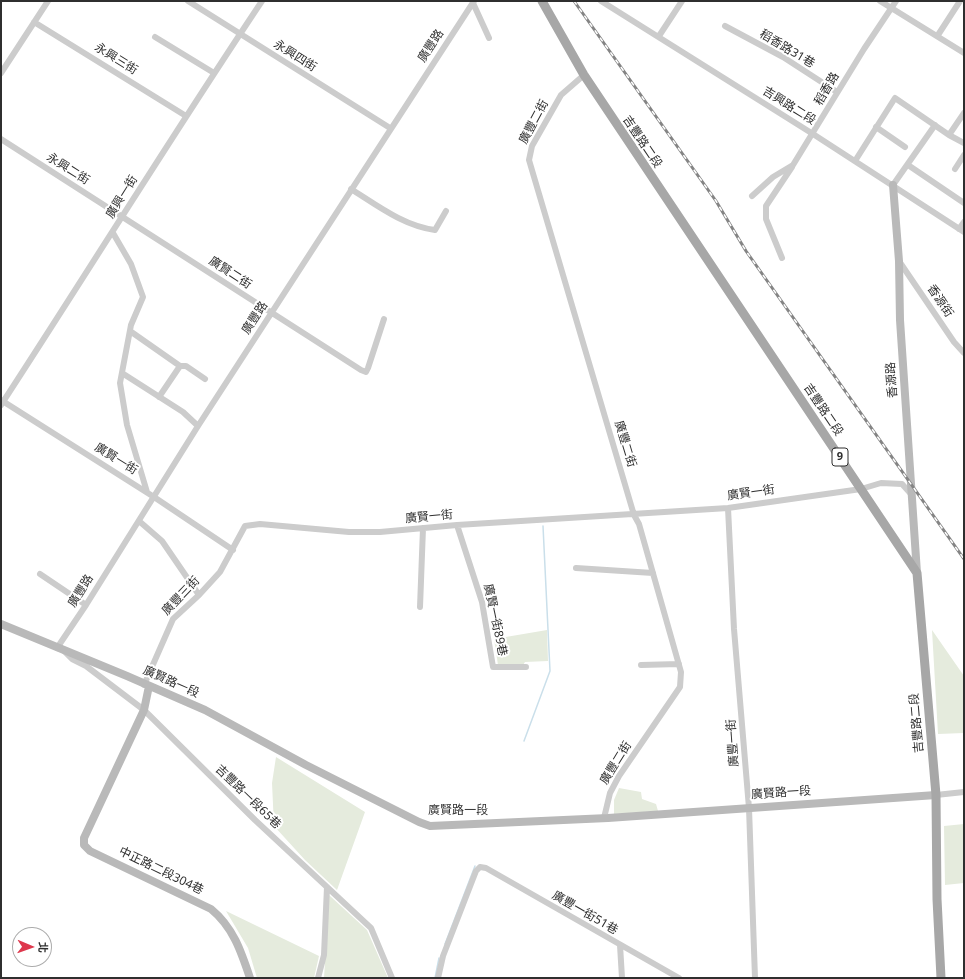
<!DOCTYPE html>
<meta charset="utf-8">
<style>
body{margin:0}
#map{position:relative;width:965px;height:979px;overflow:hidden;background:#fff;font-family:"Noto Sans","Noto Sans TC",sans-serif}
canvas{display:block}
.frame{position:absolute;inset:0;border:2px solid #2f2f2f;pointer-events:none}
.north{position:absolute;left:12px;top:927px;width:40px;height:40px;box-sizing:border-box;background:#fff;border:1px solid #acacac;border-radius:50%;rotate:92deg;font-size:11px;font-weight:700;line-height:16px;text-align:center;color:#2f2f2f}
.north::after{content:'';display:block;margin:auto;width:14px;height:18px;background:#de384d;clip-path:polygon(50% 0,100% 100%,50% 72%,0 100%)}
</style>
<div id="map">
<canvas width="965" height="979"></canvas>
<div class="frame"></div>
<div class="north">北</div>
</div>
<script>
const g = document.querySelector('canvas').getContext('2d');
g.lineJoin = 'round';
function fill(path, color) {
  g.fillStyle = color;
  g.fill(path, 'evenodd');
}
function stroke(path, color, width, dash) {
  g.strokeStyle = color;
  g.lineWidth = width;
  g.lineCap = dash ? 'butt' : 'round';
  g.setLineDash(dash || []);
  g.stroke(path);
}
function write(font, color, halo, rows, align = 'center') {
  g.font = font + ' "Noto Sans","Noto Sans TC",sans-serif';
  g.lineWidth = 4;
  g.setLineDash([]);
  g.textBaseline = 'middle';
  g.strokeStyle = halo;
  g.fillStyle = color;
  for (const [text, x, y, turn = 0] of rows) {
    g.save();
    g.translate(x, y);
    g.rotate((+turn || 0) * Math.PI / 180);
    g.textAlign = isNaN(turn) ? turn : align;
    if (halo) g.strokeText(text, 0, 0);
    g.fillText(text, 0, 0);
    g.restore();
  }
}
const green = new Path2D(`
 M547 630 548 661 525 662 523 665H498L494 639Z
 M932 630 964 676V733L938 734Z
 M276 757 365 812 337 890 305 860 274 826 272 783Z
 M619 788 641 792 642 799 656 804 658 811 614 814V800Z
 M964 824V883L945 885 944 826Z
 M329 895 367 930 388 978H324Z
 M226 911 319 956 314 978H257L248 948Z`);
const stream = new Path2D(`
 M524 741 550 671 543 526
 M445 944 475 866
 M435 978 439 958`);
const street = new Path2D(`
 M188 1 390 128
 M601 1 813 134 964 232
 M880 1 964 53
 M473 3 489 38
 M34 22 186 116
 M725 26 783 57 837 92
 M938 35 960 1
 M659 36 682 1
 M155 37 214 73
 M1 73 48 1
 M584 75 561 95 532 146 529 160 634 515 639 524 681 672 680 687 619 776 610 793 604 818
 M876 127 905 147
 M949 135 964 113
 M1 139 361 370 366 372 368 368 384 319
 M855 161 895 98 949 135 964 143
 M908 165 964 203
 M955 169 964 155
 M893 185 935 125
 M351 189C378 206 404 226 435 230L446 211
 M752 196 773 177 793 165 864 49 896 1
 M959 229 964 222
 M113 233 131 264 143 297 131 325 120 383 127 425 147 492
 M782 258 766 219V206L792 167
 M899 261 954 342 964 353
 M130 331 180 366H186L205 379
 M122 373 183 412 198 426
 M159 397 180 366
 M1 400 154 497 233 550
 M1 405C89 270 173 134 262 1
 M728 508 734 629 749 808 755 978
 M139 521 162 541 199 595
 M457 525 482 602 493 667H526
 M576 568 653 573
 M40 574 86 605
 M420 607 423 528
 M57 648 86 605 198 426 474 1
 M64 651 72 659 86 666 144 710 255 820 371 928 392 978
 M641 665 679 664
 M144 685 173 619 199 595 220 572 245 526 260 524 349 532H380L457 525 728 508 861 489 881 483 902 484 911 494
 M936 795 964 792
 M620 945 622 978
 M318 978 324 955 327 887
 M438 978 443 956 476 871 480 867 486 868 679 978`);
const secondary = new Path2D(`
 M893 185 899 261 900 320 917 573
 M1 624 127 676 205 710 306 765 419 822 430 826 608 818 936 795
 M149 686 144 710 84 838V845L90 851 211 909C233 927 241 951 250 978`);
const primary = new Path2D(`
 M542 1 584 75 917 573 936 795 937 899 941 978`);
const rail = new Path2D(`
 M574 1 716 201 746 251 964 559`);
const shields = [
 [840,457,16]
];
const shieldNames = [
 ["9",840,457]
];
const streetNames = [
 ["廣豐路",431,46,-57],
 ["稻香路31巷",787,49,31],
 ["永興四街",295,56,32],
 ["永興三街",116,59,32],
 ["稻香路",827,89,-59],
 ["吉興路二段",789,106,32],
 ["廣豐二街",534,122,-62],
 ["吉豐路二段",642,142,56],
 ["永興二街",68,169,32],
 ["廣興一街",122,197,-58],
 ["廣賢二街",230,273,33],
 ["香源街",940,301,56],
 ["廣豐路",255,318,-57],
 ["香源路",892,380,-94],
 ["吉豐路二段",823,410,56],
 ["廣豐二街",625,444,73],
 ["廣賢一街",116,459,32],
 ["廣賢一街",751,493,-8],
 ["廣賢一街",429,517,-5],
 ["廣豐路",81,591,-58],
 ["廣豐三街",181,596,-46],
 ["廣賢一街89巷",495,620,78],
 ["廣賢路一段",171,682,24],
 ["吉豐路二段",917,723,-95],
 ["廣豐一街",733,743,-94],
 ["廣豐二街",616,763,-58],
 ["廣賢路一段",781,793,-4],
 ["吉豐路一段65巷",248,797,44],
 ["廣賢路一段",458,811],
 ["中正路二段304巷",161,871,26],
 ["廣豐一街51巷",585,913,30]
];
fill(green, '#e5ebdd');
stroke(stream, '#cadfea', 1.5);
stroke(street, '#ccc', 6);
stroke(secondary, '#b9b9b9', 8);
stroke(primary, '#a7a7a7', 9);
stroke(rail, '#848484', 3);
stroke(rail, '#fff', 1.5, [4.5]);
for (const [x, y, w] of shields) {
  const box = new Path2D();
  box.roundRect(x - w / 2, y - 9, w, 18, 3);
  g.fillStyle = '#fff';
  g.fill(box);
  stroke(box, '#2f2f2f', 1);
}
write('bold 11px', '#2f2f2f', null, shieldNames);
write('12px', '#2f2f2f', '#fff', streetNames);
</script>
